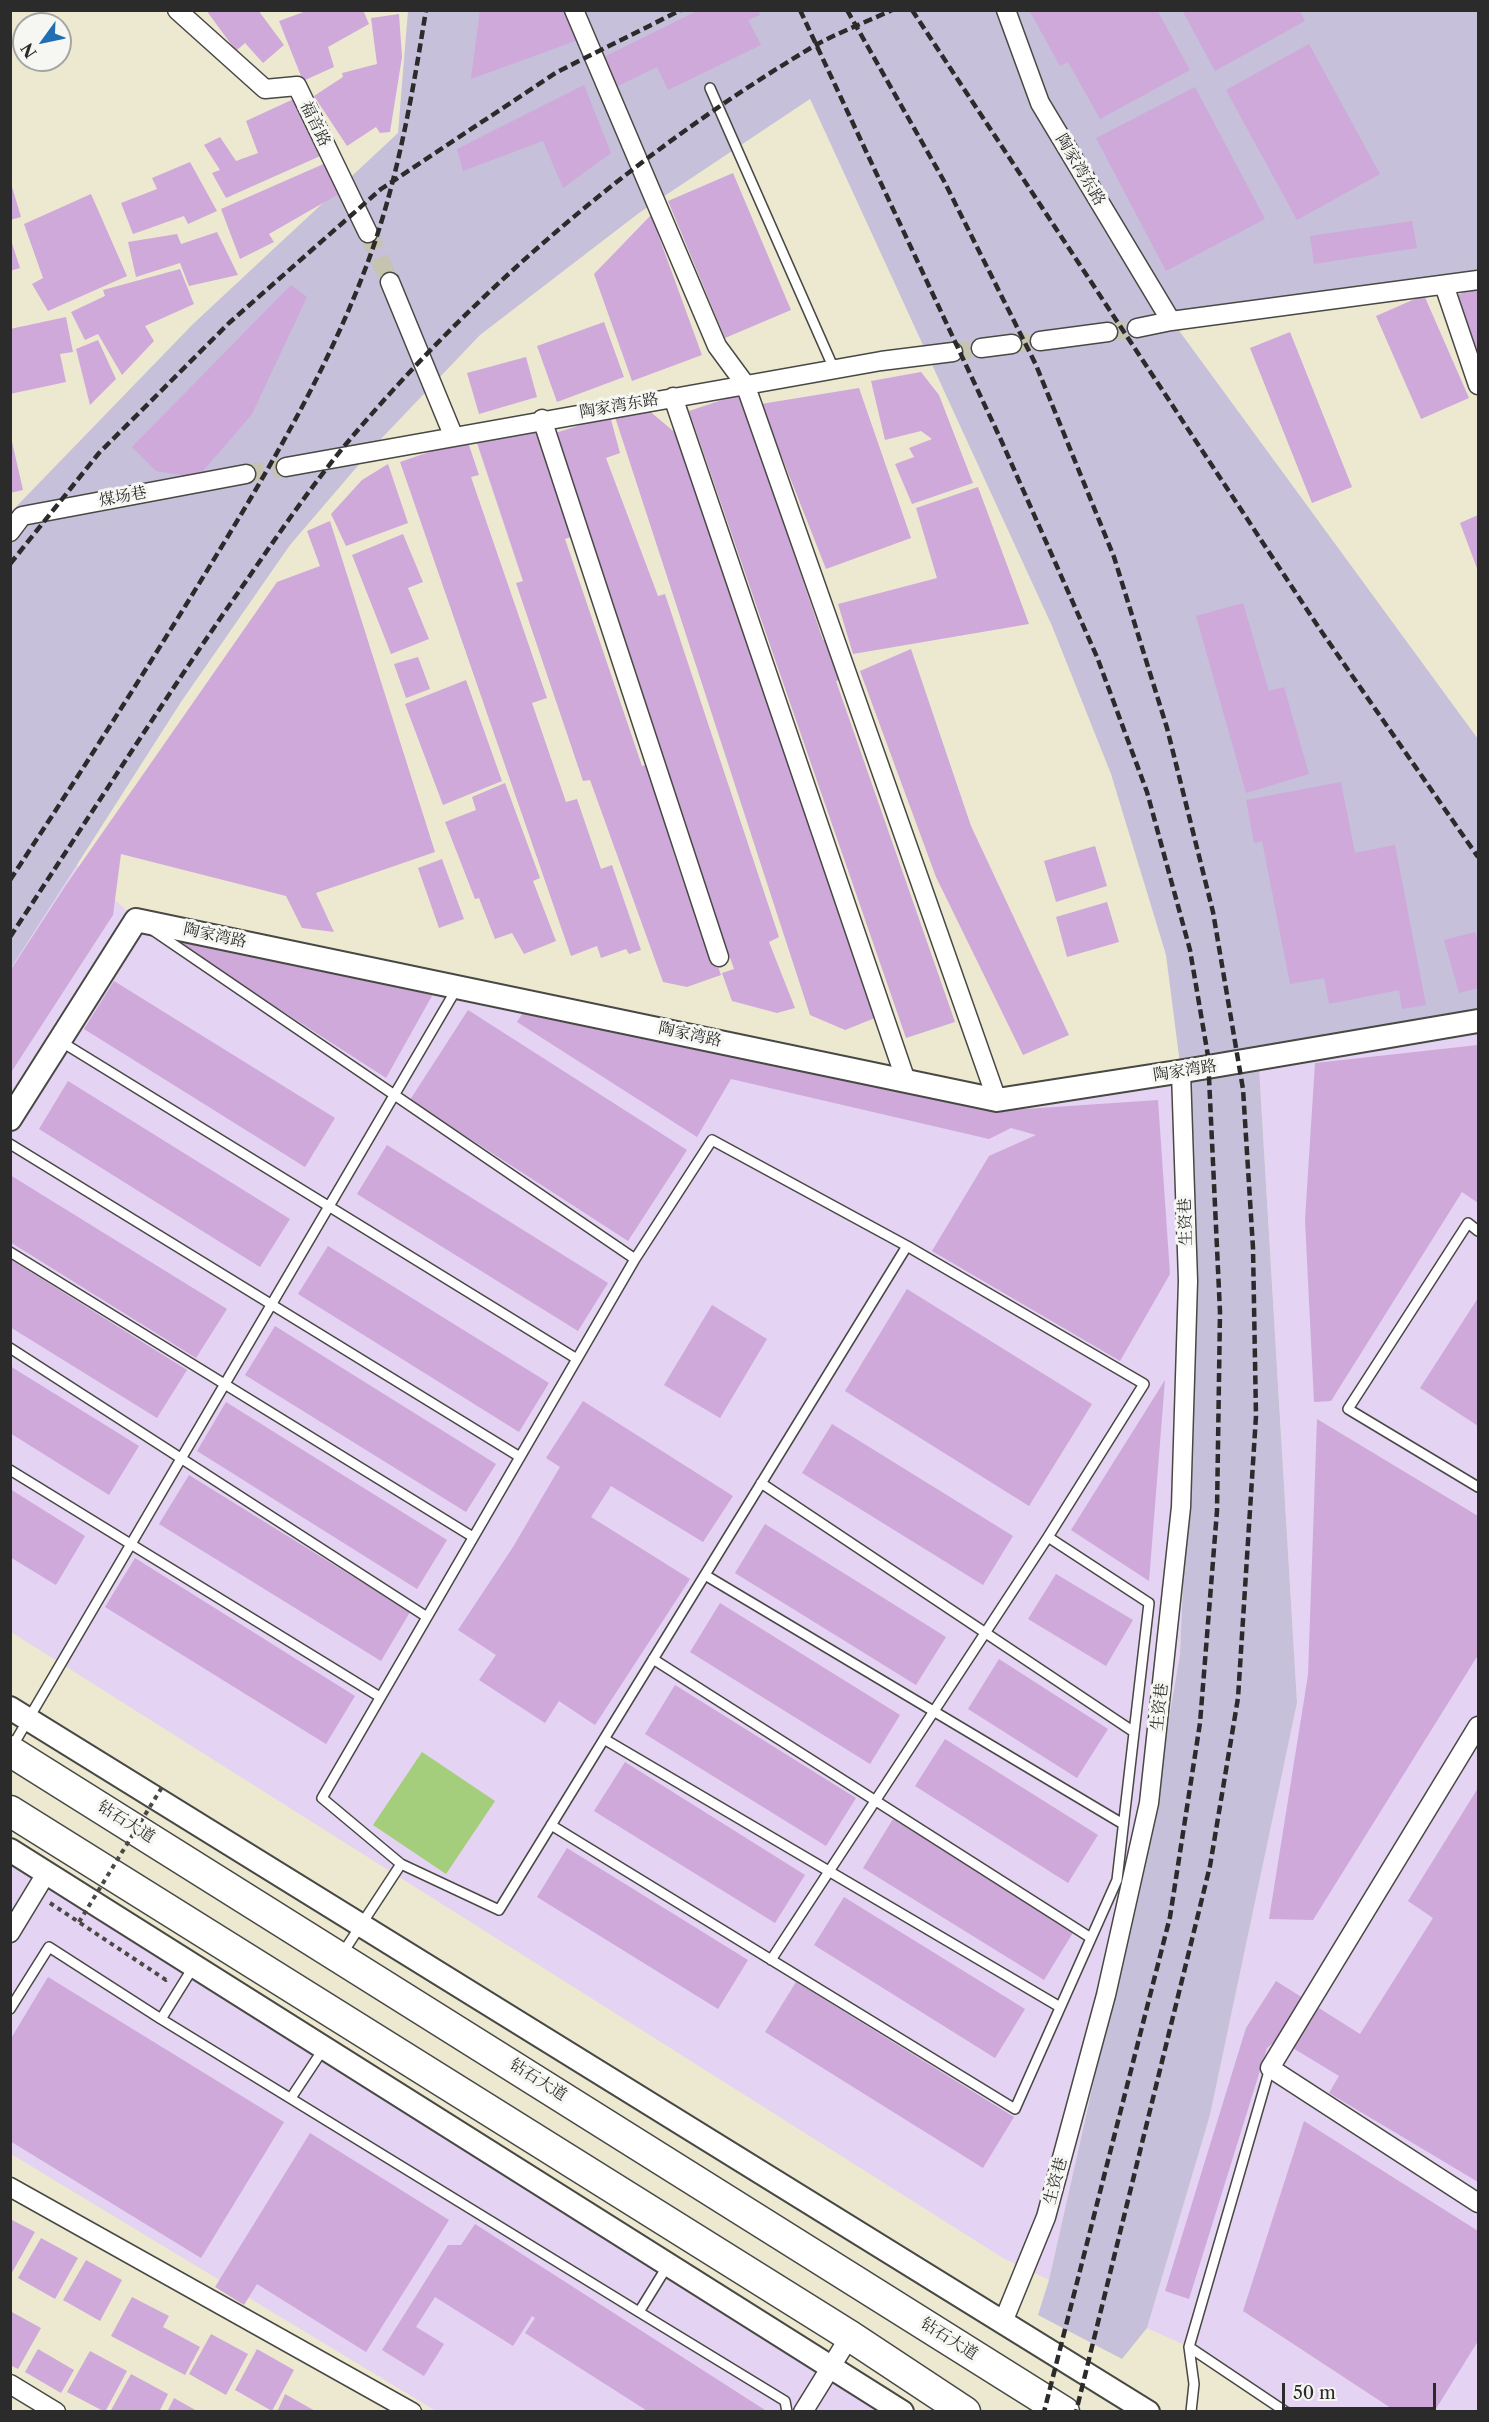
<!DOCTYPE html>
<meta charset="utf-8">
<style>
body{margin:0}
#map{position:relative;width:1489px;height:2422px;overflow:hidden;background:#ede9d1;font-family:"Libre Caslon Text",serif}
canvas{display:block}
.frame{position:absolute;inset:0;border:12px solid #2b2b2b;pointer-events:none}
.north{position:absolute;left:12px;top:12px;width:60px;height:60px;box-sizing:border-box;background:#f6f6f2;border:2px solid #a5a5a2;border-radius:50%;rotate:237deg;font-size:16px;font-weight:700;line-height:24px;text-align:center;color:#2b2b2b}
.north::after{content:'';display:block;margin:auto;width:21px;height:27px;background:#1f6fb2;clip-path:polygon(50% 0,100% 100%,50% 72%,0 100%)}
.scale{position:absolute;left:1282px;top:2383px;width:154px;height:27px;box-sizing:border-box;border:3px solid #2b2b2b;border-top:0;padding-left:8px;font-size:18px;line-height:21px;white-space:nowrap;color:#2b2b2b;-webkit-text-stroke:4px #f6f6f2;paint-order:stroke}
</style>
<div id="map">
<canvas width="1489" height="2422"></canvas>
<div class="frame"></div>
<div class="north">N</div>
<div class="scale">50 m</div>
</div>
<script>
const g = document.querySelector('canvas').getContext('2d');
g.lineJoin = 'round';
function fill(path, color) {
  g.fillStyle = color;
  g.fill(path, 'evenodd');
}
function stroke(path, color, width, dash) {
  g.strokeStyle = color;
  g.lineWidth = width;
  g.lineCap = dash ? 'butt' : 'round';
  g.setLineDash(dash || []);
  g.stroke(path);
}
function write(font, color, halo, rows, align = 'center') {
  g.font = font + ' "Libre Caslon Text","Noto Serif SC",serif';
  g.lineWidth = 6;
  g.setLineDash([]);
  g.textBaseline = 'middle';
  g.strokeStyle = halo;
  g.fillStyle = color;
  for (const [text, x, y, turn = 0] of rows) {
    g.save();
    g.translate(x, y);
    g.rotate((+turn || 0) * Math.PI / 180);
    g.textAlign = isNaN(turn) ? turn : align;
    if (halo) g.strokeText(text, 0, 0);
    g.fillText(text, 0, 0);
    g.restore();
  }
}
const built = new Path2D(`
 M76 864 137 920 997 1100 1190 1070 1196 1269 1180 1653 1147 1845 1049 2280 1003 2258 11 1632 10 968Z
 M1478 1030V2411H1288L1189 2347 1147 2328 1210 2115 1297 1703 1259 1066Z
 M10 1838 879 2411H436L11 2154Z`);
const industrial = new Path2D(`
 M408 11H1478V279L1172 321 1478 739V1030L1259 1067 1297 1703 1210 2115 1147 2328 1122 2359 1038 2315 1049 2280 1147 1845 1180 1654 1196 1269 1190 1071 1181 1072 1166 955 1111 774 1052 626 810 99 639 213 480 335 380 440 290 545 181 702 11 968V512L193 324 398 133Z`);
const green = new Path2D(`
 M422 1752 495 1801 446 1874 373 1825Z`);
const building = new Path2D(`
 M206 10H258L284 45 263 63 245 43 236 51Z
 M309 10H363L369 24 328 47 334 67 303 81 279 21Z
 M480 10H566L578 40 471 79Z
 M699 10H757L760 15 748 20 761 45 668 90 657 67 616 87 602 58Z
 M1029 10H1157L1190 70 1100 119 1068 62 1060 66Z
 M1182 10H1299L1305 21 1215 71Z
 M399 14 402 57 390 132 380 133 376 127 347 146 314 96 343 77 342 73 377 64 371 18Z
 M1309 44 1380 174 1297 220 1226 90Z
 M584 85 611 153 563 188 543 141 463 171 457 149Z
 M1195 87 1265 219 1166 271 1096 138Z
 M298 97 327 153 226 198 212 173 220 170 204 145 220 137 236 161 258 153 246 121Z
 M190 162 217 211 188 224 184 216 133 234 121 203 157 189 152 178Z
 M328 162 344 191 269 234 274 242 240 259 221 209Z
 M733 173 791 310 725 338 668 201Z
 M10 180 21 217 10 220Z
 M91 194 127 276 48 311 32 284 43 278 24 224Z
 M651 215 702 355 632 381 594 274Z
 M1412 221 1417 248 1314 264 1310 236Z
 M217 232 238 275 189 286 180 263 136 277 128 242 177 234 181 244Z
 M10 237 20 268 10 271Z
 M180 269 194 304 145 326 154 341 122 375 98 334 85 340 71 312 105 296 103 290Z
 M291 285 307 297 252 414 203 471 187 476 156 471 132 447Z
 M1478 287V352L1457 295Z
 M1424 295 1469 398 1421 419 1376 316Z
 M66 317 73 352 60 354 66 382 10 394V329Z
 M604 322 624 377 557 402 537 346Z
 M1290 332 1352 487 1312 503 1250 348Z
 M98 340 116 379 90 405 76 349Z
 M526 357 537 397 479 414 467 373Z
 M921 372 939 395 973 483 912 504 895 464 914 457 909 448 932 439 921 431 885 440 871 381Z
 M859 388 911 538 826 569 761 404Z
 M740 394 823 640 828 638 842 679 836 681 955 1022 906 1038 689 411Z
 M647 409 678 435 875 1018 845 1030 810 1015 615 417Z
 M610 416 620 453 606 458 658 596 665 594 779 937 769 942 795 1008 777 1013 732 1001 722 973 734 969 676 802 555 433Z
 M539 422 577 535 565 539 642 766 649 764 677 846 672 848 684 884 689 882 721 975 687 987 663 982 590 780 583 781 516 583 523 581 477 443Z
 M10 433 23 490 10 493Z
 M467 439 479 475 471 477 547 698 532 703 566 802 577 799 601 869 612 865 641 950 629 954 626 949 601 958 597 946 571 956 400 462Z
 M388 464 408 523 346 546 331 514 362 480Z
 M978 487 1029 624 853 654 838 604 937 578 916 508Z
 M1478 515V571L1460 523Z
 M330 521 435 852 316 893 334 932 302 928 286 896 121 854 113 915 10 1074V971L66 885 277 582 320 566 307 531Z
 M403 534 423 582 408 588 429 639 391 654 352 555Z
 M1243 603 1269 691 1284 687 1309 774 1246 793 1196 616Z
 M911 649 971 826 1069 1035 1023 1055 936 877 860 671Z
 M418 657 430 689 406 698 394 664Z
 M466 680 502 781 443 805 405 704Z
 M1341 782 1355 853 1395 845 1426 1005 1402 1009 1399 990 1329 1004 1324 978 1290 984 1262 841 1254 843 1246 800Z
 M505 783 540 878 533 881 556 941 524 954 512 933 495 939 479 898 475 899 445 822 476 810 472 797Z
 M1095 846 1107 886 1056 902 1044 861Z
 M442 859 464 919 439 928 418 868Z
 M1107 902 1119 942 1067 957 1056 917Z
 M1475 932 1478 943V988L1459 993 1444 940Z
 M163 934 433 994 386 1078Z
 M114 981 335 1118 305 1167 84 1029Z
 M526 1008 996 1111 1158 1100 1170 1274 1120 1361 932 1251 989 1156 1036 1135 1011 1128 989 1139 731 1079 697 1137 517 1022Z
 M468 1010 687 1150 628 1241 410 1100Z
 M1478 1045V1203L1462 1192 1331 1401 1314 1402 1305 1220 1315 1063Z
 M68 1081 290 1219 260 1267 39 1129Z
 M387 1145 608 1283 578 1331 357 1194Z
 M10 1175 227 1309 196 1358 10 1242Z
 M328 1246 549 1383 519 1432 298 1294Z
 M10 1259 187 1370 157 1418 10 1327Z
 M907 1289 1092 1404 1029 1506 845 1391Z
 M1478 1298V1426L1420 1388Z
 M712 1305 767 1339 720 1418 664 1385Z
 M275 1326 496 1464 466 1512 245 1375Z
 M10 1366 139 1446 109 1495 10 1433Z
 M1165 1380 1149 1581 1071 1530Z
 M583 1401 733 1496 703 1542 611 1486 591 1517 690 1579 595 1725 559 1701 545 1723 479 1680 496 1655 458 1630 513 1547 560 1467 546 1458Z
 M226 1402 447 1540 417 1589 197 1451Z
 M1317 1419 1478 1516V1655L1313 1920 1269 1919 1308 1675Z
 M832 1424 1013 1536 983 1585 802 1473Z
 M189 1475 410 1612 381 1661 159 1524Z
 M10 1489 85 1536 56 1585 10 1557Z
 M765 1524 946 1637 916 1685 735 1573Z
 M135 1558 355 1696 326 1744 105 1607Z
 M1056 1574 1133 1620 1106 1666 1028 1619Z
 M720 1603 900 1715 870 1764 690 1652Z
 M999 1659 1108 1729 1077 1778 968 1709Z
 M675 1685 856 1798 826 1846 645 1734Z
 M945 1739 1098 1835 1068 1883 915 1786Z
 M625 1762 805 1875 775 1923 594 1811Z
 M1478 1788V2182L1329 2093 1339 2076 1278 2039 1267 2048 1189 2299 1165 2291 1246 2028 1276 1981 1360 2034 1433 1918 1408 1901Z
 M893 1819 1074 1931 1044 1980 863 1868Z
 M567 1848 748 1960 718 2009 537 1897Z
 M844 1897 1025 2009 995 2058 814 1945Z
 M48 1977 284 2122 201 2258 10 2141V2040Z
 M796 1982 1014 2117 983 2168 765 2032Z
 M1304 2121 1478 2231V2341L1434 2412H1397L1243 2311Z
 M310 2133 449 2220 366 2352 257 2284 244 2305 215 2287Z
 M10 2219 35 2232 10 2276Z
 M475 2224 768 2412H649L525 2333 535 2318 532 2316 513 2346 435 2297 416 2327 444 2344 424 2376 382 2350 448 2245H461Z
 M41 2238 78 2258 55 2299 18 2278Z
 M86 2260 122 2280 100 2321 63 2300Z
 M132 2297 169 2316 163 2327 200 2347 185 2375 111 2336Z
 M10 2311 41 2328 18 2369 10 2365Z
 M211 2334 248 2354 226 2395 189 2374Z
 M38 2349 74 2370 61 2393 25 2372Z
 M257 2349 294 2370 272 2411 235 2390Z
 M90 2351 127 2371 105 2412 67 2392Z
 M131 2374 168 2394 159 2412H110Z
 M285 2394 317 2412H277Z
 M174 2398 199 2412H167Z`);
const minorTunnel = new Path2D(`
 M368 233 390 282
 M1108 332 1137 328
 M1012 344 1040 341
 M953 352 981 348
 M246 474 286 467`);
const path = new Path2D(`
 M50 1903 166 1980 168 1977`);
const service = new Path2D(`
 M710 88 834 369
 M154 931 635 1259
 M60 1041 577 1359
 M10 1144 520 1457
 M1478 1231 1468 1223 1348 1409 1478 1487
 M10 1252 473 1537
 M10 1348 427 1617
 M10 1470 380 1697
 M761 1483 1134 1732
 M705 1575 1123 1824
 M653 1659 1091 1938
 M604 1739 1060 2007
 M12 1747 457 988
 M551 1825 1015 2109 1117 1880 1149 1603 1048 1537 1144 1384 907 1246
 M342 1954 401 1864 499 1910 907 1246 712 1140 635 1259 322 1798 401 1864
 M771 1960 1048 1537
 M194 1966 161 2019 639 2312 668 2265
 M10 2009 49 1947 161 2019
 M1270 2068 1189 2347 1286 2412
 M291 2098 324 2048
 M639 2312 785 2401 787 2412
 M1189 2347 1194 2384 1191 2412`);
const minor = new Path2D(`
 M177 10 265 89 297 86 368 233
 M574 10 717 346 745 384 997 1100
 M1006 10 1040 103 1171 321 1478 280
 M390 282 453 435
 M1444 285 1478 385
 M1137 328 1171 321
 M1040 341 1108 332
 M981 348 1012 344
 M673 397 906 1081
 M542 419 719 957
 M286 467 881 361 953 352
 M10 532 22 516 246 474
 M1478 1726 1270 2068 1478 2203
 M10 1933 47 1872
 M10 2187 412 2412
 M1003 2322 1046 2217 1106 1995 1149 1803 1181 1507 1188 1281 1181 1072
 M10 2384 56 2412
 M803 2412 850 2336`);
const tertiary = new Path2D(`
 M10 1119 136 920 997 1100 1190 1070 1478 1021
 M10 1708 1148 2412
 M10 1850 902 2412`);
const trunk = new Path2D(`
 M10 1751 1064 2412
 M10 1811 850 2336 965 2412`);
const rail = new Path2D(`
 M800 10 1001 440 1097 657 1147 792 1190 950 1208 1056 1220 1312 1217 1511 1200 1723 1170 1917 1044 2412
 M847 10 944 181 1036 365 1114 557 1167 728 1213 912 1243 1089 1253 1248 1256 1416 1238 1698 1210 1866 1076 2412
 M912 10 1319 628 1478 857
 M10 564 99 453 229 323 381 189 557 72 681 10
 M10 880C74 783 136 686 197 587 260 484 323 381 366 267 397 185 412 97 426 10
 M10 937C82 828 152 718 226 610 268 550 309 487 357 431 484 282 641 150 809 49 834 34 864 23 892 10`);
const pathBridge = new Path2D(`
 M79 1922 164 1784`);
const streetNames = [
 ["福音路",315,124,64],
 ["陶家湾东路",1080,170,59],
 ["陶家湾东路",619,406,-10],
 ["煤场巷",123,497,-11],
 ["陶家湾路",215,936,12],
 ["陶家湾路",690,1035,12],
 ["陶家湾路",1185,1071,-9],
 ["生资巷",1186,1222,-92],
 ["生资巷",1160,1707,-84],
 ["钻石大道",126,1822,32],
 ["钻石大道",538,2080,32],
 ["生资巷",1056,2181,-75],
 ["钻石大道",949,2339,32]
];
fill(built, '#e4d3f2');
fill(industrial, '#c6c0da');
fill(green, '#a4ce7b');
fill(building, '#cea9da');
stroke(minorTunnel, '#c6c3b0', 18, [18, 9]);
stroke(service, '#484844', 12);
stroke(minor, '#484844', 21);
stroke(tertiary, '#484844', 26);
stroke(trunk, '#484844', 33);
stroke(path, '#484844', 4, [4.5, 4.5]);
stroke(service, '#fff', 9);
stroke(minor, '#fff', 18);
stroke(tertiary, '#fff', 22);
stroke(trunk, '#fff', 30);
stroke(rail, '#2b2b2b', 4.5, [9, 4.5]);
stroke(pathBridge, '#484844', 4, [4.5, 4.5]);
write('16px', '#2b2b2b', '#f6f6f2', streetNames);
</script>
